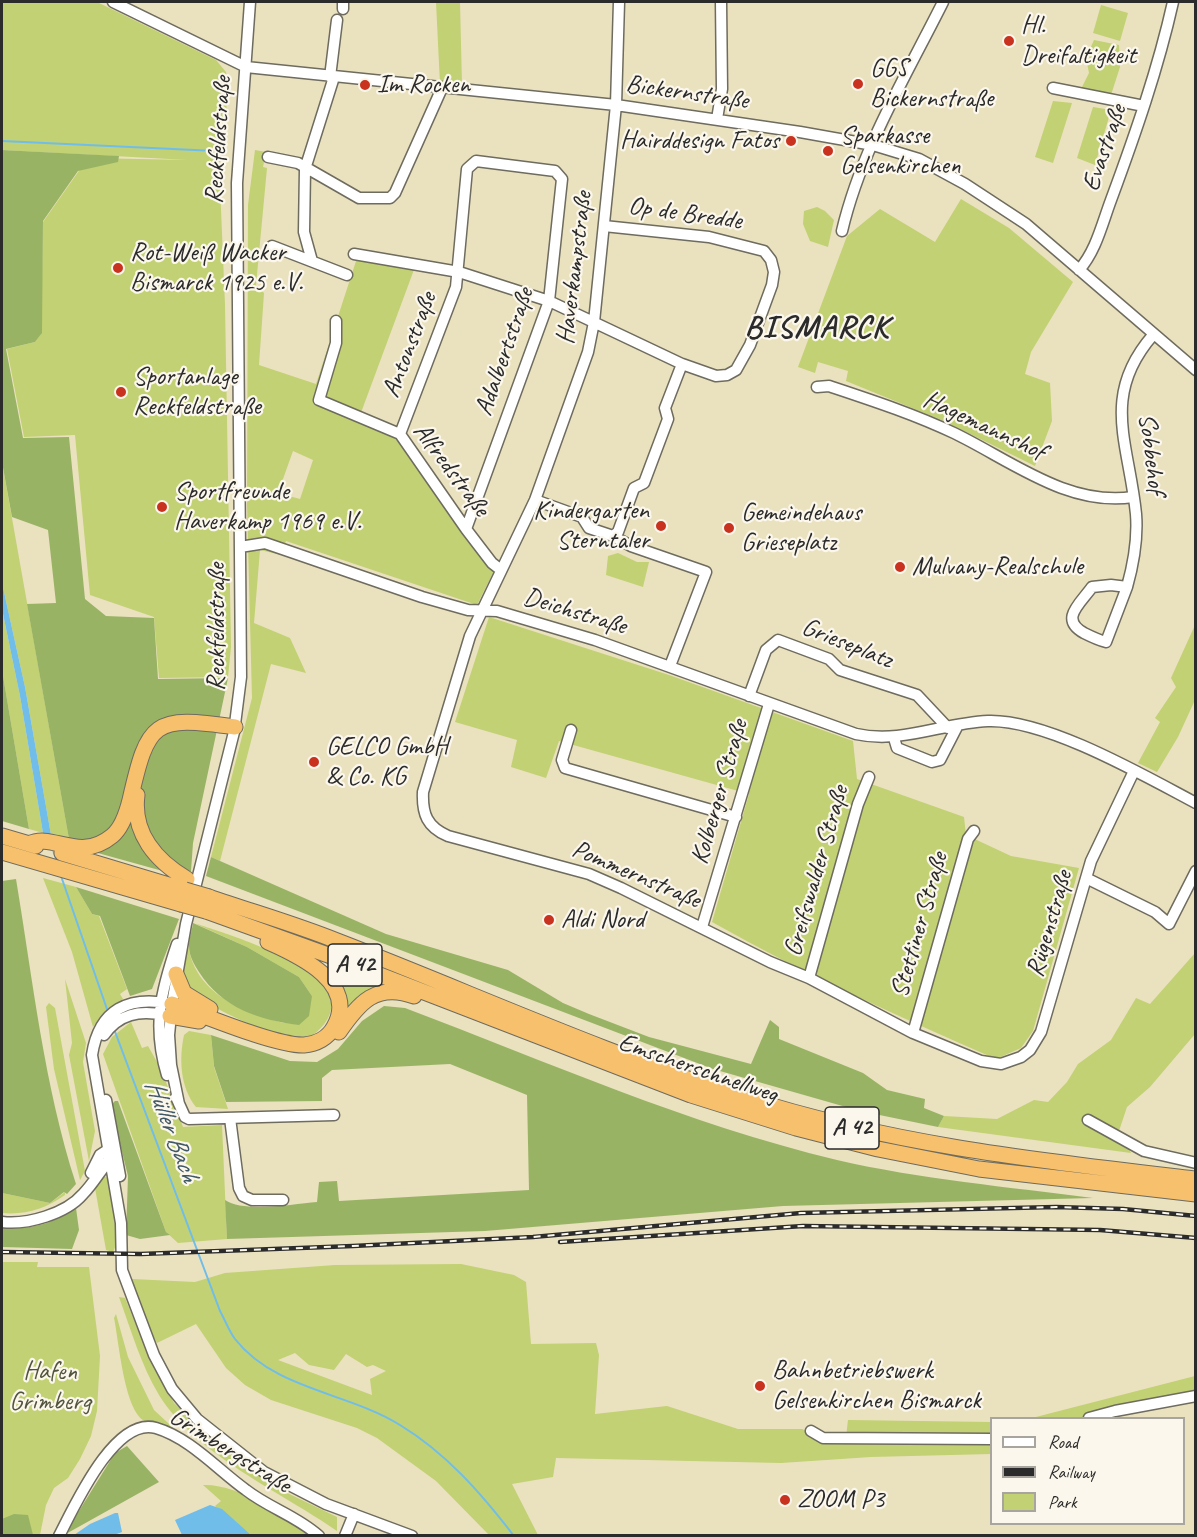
<!DOCTYPE html>
<meta charset="utf-8">
<style>
body{margin:0}
#map{position:relative;width:1197px;height:1537px;overflow:hidden;background:#eae1bf;font-family:Caveat,sans-serif}
canvas{display:block}
.frame{position:absolute;inset:0;border:3px solid #2b2b2b;pointer-events:none}
.legend{position:absolute;left:990px;top:1417px;width:195px;height:108px;box-sizing:border-box;background:#fbf7ec;border:2px solid #a8a59f;margin:0;padding:8px 10px;list-style:none;font-size:18px;color:#2b2b2b}
.legend li{display:flex;align-items:center;gap:12px;height:30px}
.legend b{width:30px;border:2px solid #a8a59f}
</style>
<div id="map">
<canvas width="1197" height="1537"></canvas>
<div class="frame"></div>
<ul class="legend">
<li><b style="height:8px;background:#fff"></b>Road</li>
<li><b style="height:8px;background:#2b2b2b"></b>Railway</li>
<li><b style="height:16px;background:#c2d173"></b>Park</li>
</ul>
</div>
<script>
const g = document.querySelector('canvas').getContext('2d');
g.lineJoin = 'round';
function fill(path, color) {
  g.fillStyle = color;
  g.fill(path, 'evenodd');
}
function stroke(path, color, width, dash) {
  g.strokeStyle = color;
  g.lineWidth = width;
  g.lineCap = dash ? 'butt' : 'round';
  g.setLineDash(dash || []);
  g.stroke(path);
}
function write(font, color, halo, rows, align = 'center') {
  g.font = font + ' Caveat,sans-serif';
  g.lineWidth = 4.5;
  g.setLineDash([]);
  g.textBaseline = 'middle';
  g.strokeStyle = halo;
  g.fillStyle = color;
  for (const [text, x, y, turn = 0] of rows) {
    g.save();
    g.translate(x, y);
    g.rotate((+turn || 0) * Math.PI / 180);
    g.textAlign = isNaN(turn) ? turn : align;
    if (halo) g.strokeText(text, 0, 0);
    g.fillText(text, 0, 0);
    g.restore();
  }
}
const green = new Path2D(`
 M2 2H97L216 60 226 72 228 84 223 162H219L225 305 231 647 228 677 159 678 154 617 90 595 75 435 24 437 7 349 35 342 41 334 43 222 88 158 188 160 2 150Z
 M436 2H460L462 86 440 84Z
 M1101 5 1128 13 1120 41 1093 33Z
 M1094 40 1119 45 1120 67 1111 95 1081 89 1089 73 1086 58Z
 M1053 101 1072 103 1053 163 1035 157Z
 M1093 107 1111 110 1095 165 1077 158Z
 M255 150 266 152 263 167 267 168 256 285 264 293 259 365 316 384 357 258 415 267 359 418 396 435 494 571 477 605 286 541 281 555 260 550 254 623 290 638 306 673 271 664 220 861 211 857 252 698 247 505 248 205ZM293 451 313 460 300 499 278 493Z
 M961 199 1009 228 1073 282 1031 352 1025 374 1050 383 1052 421 1035 466 944 421 846 381 848 371 818 362 815 373 798 367 847 236 880 209 935 242Z
 M817 207 825 211 834 220 828 247 810 241 803 224 804 211Z
 M2 462 69 839 51 835 25 687 2 583Z
 M618 553 637 562H649L643 587 606 575 608 556Z
 M2 609 20 696 43 833 29 829 2 670Z
 M489 617 669 675 853 741 857 779 964 817 966 835 1011 856 1079 868 1033 1031 1021 1048 996 1059C900 1017 804 974 712 922L749 794 559 741 546 778 511 767 517 740 455 722Z
 M1195 625V700L1178 737 1157 772 1138 763 1160 722 1155 718 1176 687 1171 678Z
 M43 878 76 887 92 914 99 916 127 989 120 994 123 999 103 1014 93 1027 72 952Z
 M194 923C232 936 387 980 311 1037 266 1037 228 1015 190 993L183 972 188 944C194 993 242 1012 284 1023L312 996 299 977 247 947Z
 M1195 953V1034L1150 1087 1127 1107 1119 1131 1131 1153 938 1127 944 1116 997 1119 1034 1100 1048 1102 1067 1082 1078 1064 1111 1040 1136 998 1150 1004Z
 M312 961 382 988 344 1016Z
 M65 979 86 1043 83 1062 95 1131 89 1161 69 1055 72 1043Z
 M49 1003 55 1008 85 1171 80 1180 54 1069 46 1007Z
 M131 1022 142 1048 148 1046 161 1069 183 1127 222 1125 227 1239 178 1243 166 1232 103 1054 112 1037Z
 M189 1031 211 1035 214 1067 228 1109 196 1107C180 1087 179 1059 184 1035Z
 M104 1176 108 1178C113 1199 124 1233 113 1252L106 1250 95 1188Z
 M65 1192V1195C45 1209 26 1215 2 1213V1193L50 1203Z
 M2 1262H38L37 1267H89L100 1356 97 1411 91 1436 80 1459 68 1478 54 1488 46 1505 40 1535 2 1536Z
 M461 1264 514 1275 526 1282 531 1344 596 1343 599 1355 595 1414 667 1406 738 1429H802L815 1435 846 1437 848 1420 991 1422V1454L871 1457 781 1463 556 1458 553 1477 512 1484 538 1535H489L436 1481 377 1438 357 1428 271 1400 245 1385 226 1368 196 1324 157 1343 144 1320 132 1279 195 1282 225 1273 335 1265ZM295 1353 309 1365 334 1370 346 1354 367 1367 373 1365 386 1371 370 1379 372 1395 278 1360Z
 M119 1297 125 1298 151 1360 174 1403 243 1464 279 1489 337 1517V1531C280 1491 197 1456 159 1395 141 1365 131 1330 119 1297Z
 M116 1314 128 1357 154 1410 182 1436C173 1432 148 1424 143 1420 124 1407 119 1342 114 1318Z
 M1195 1376V1394L1116 1409 1083 1418H1032Z
 M203 1485C242 1484 279 1516 312 1534L251 1535 215 1506 221 1501Z`);
const forest = new Path2D(`
 M2 150 119 156 118 162 78 171 43 221 42 333 35 342 6 349 23 438 69 437 85 599 106 616 154 618 158 679 228 678 193 843 191 871 177 875 87 850 69 839 27 604 56 603 48 530 12 517 2 462Z
 M2 670 29 829 2 821Z
 M211 857 386 934 508 970 563 1003 589 1014 649 1037 751 1064 770 1020 779 1027V1039L863 1073 887 1090 925 1099 924 1108 944 1116 938 1127 860 1111 713 1069 206 876Z
 M16 879C33 981 44 1085 76 1184L67 1194 64 1192 50 1203 2 1193V881Z
 M76 887 179 919 152 989 130 996 100 916 92 914Z
 M193 923 247 947 299 977 312 996 309 1016 299 1025C259 1020 222 1008 199 972 194 964 189 956 189 946 189 939 192 931 193 923Z
 M384 1006 405 1008C548 1062 687 1124 837 1160 919 1179 1009 1187 1093 1198L783 1206 485 1231 227 1239 225 1200C244 1213 293 1204 317 1202L319 1182 337 1181 339 1201 529 1190 527 1095 450 1064 332 1070 322 1078V1101L226 1102 214 1066 211 1035 290 1061 317 1062 338 1049 362 1021Z
 M115 1101H118L166 1232 170 1235 140 1239 126 1235 128 1176 112 1111 111 1105Z
 M76 1208 79 1230 72 1249 2 1247V1228C29 1230 54 1224 76 1208Z
 M127 1446 159 1482 64 1535 115 1453Z
 M14 1514 28 1515 33 1535H2V1519Z`);
const water = new Path2D(`
 M2 583 25 687 51 835 43 833 20 696 2 609Z
 M210 1505 222 1509 251 1535H182L175 1520Z
 M115 1513H118L122 1532 114 1535H74L90 1524Z`);
const stream = new Path2D(`
 M2 141 216 151
 M52 847 57 862
 M61 876 108 1012
 M114 1029 220 1311C225 1320 229 1331 235 1339 275 1390 347 1392 400 1425 446 1453 481 1493 514 1536`);
const minor = new Path2D(`
 M113 2 246 67 616 105 800 132 873 145 919 159 965 184 1026 224 1196 370
 M619 2 616 105 594 322 588 352 535 500 470 636 423 792C422 814 427 827 448 836L589 874 621 888 770 962 809 978 913 1033 981 1061 1001 1064 1021 1057 1030 1050 1041 1032 1091 861 1134 771
 M343 9V2
 M330 77 337 20
 M1053 88 1144 106
 M717 119 722 89 721 2
 M268 157 298 163 359 198H390L395 193 442 88
 M842 231C861 150 906 76 943 2
 M272 246 347 275
 M354 254 459 272 549 301 682 364 716 376 727 375 736 370 750 345 772 285 774 272 771 260 764 251 709 237 604 226
 M312 261 304 232 305 169 334 77
 M1079 270C1096 251 1102 224 1111 200 1135 135 1158 69 1173 2
 M336 321V343L319 400 400 434 466 529 492 563 501 570
 M817 387 829 386C871 400 914 414 954 433 1010 460 1068 507 1133 497
 M400 434 456 287 467 169 476 161 555 171 562 179 549 301 466 529
 M535 500 582 517 589 528 613 536 631 546 706 572 670 666
 M613 536 618 532 634 488 644 483 668 419 665 408 682 364
 M240 547 265 543 422 597 468 610 497 611 595 640 856 734C902 744 942 723 988 721 1046 719 1143 775 1196 803
 M1127 587 1106 642C1098 640 1092 637 1084 633 1059 619 1080 604 1092 587L1111 585 1127 587C1134 562 1138 539 1136 514 1129 443 1100 396 1153 335
 M749 696 766 650 778 640 829 659 840 670 917 695 948 728
 M571 730 562 760 565 768 736 817
 M894 738 897 748 932 762 940 760 958 725
 M1086 878 1155 912 1169 924 1196 871
 M702 927 769 704
 M809 978 858 804 869 777
 M172 1004C129 995 99 1009 92 1055L121 1223 122 1270 154 1355 172 1389 197 1419 264 1472 326 1504 412 1536
 M913 1033 968 839 974 831
 M104 1035C119 1014 139 1010 164 1015
 M167 1075C152 1026 161 991 177 944
 M176 1097 185 1117 189 1119 334 1115
 M106 1100 120 1176
 M179 1104 171 1065 169 1035 172 1004 186 924 234 732 241 677 237 183 250 2
 M230 1118 239 1188 243 1196 252 1200H283
 M1088 1120 1144 1151 1196 1163
 M91 1173 100 1155 112 1147
 M2 1222C27 1225 66 1214 83 1194 94 1183 101 1169 112 1157
 M1089 1418 1115 1411 1196 1396
 M811 1431 823 1438 992 1439
 M59 1536C75 1505 115 1416 156 1428 190 1438 218 1470 246 1490 269 1508 297 1516 319 1536
 M345 1536 354 1514`);
const highway = new Path2D(`
 M137 795C132 833 156 861 187 879
 M2 836 36 846
 M29 844C53 832 79 863 112 836 122 828 127 812 130 800 148 721 153 715 235 727
 M2 852 181 904
 M62 853 185 890
 M209 897C252 912 295 924 337 941 472 993 605 1054 743 1097 892 1145 1041 1161 1196 1179
 M206 911 328 955 691 1095 796 1128 878 1149 979 1169 1196 1194
 M176 974 184 993 210 1009
 M172 1004C201 1014 276 1046 304 1045 316 1044 328 1038 334 1027 359 984 300 956 268 942
 M170 1016 199 1021
 M339 1032C359 1003 376 982 414 996`);
const rail = new Path2D(`
 M560 1242 803 1226 1100 1230 1196 1238
 M2 1252 141 1254 353 1246 533 1237 801 1213 1056 1207 1123 1209 1196 1216`);
const highwayBridge = new Path2D(`
 M185 890 209 897
 M181 904 206 911`);
const markers = [
 [1009,41,6,"#c8321e"],
 [858,84,6,"#c8321e"],
 [365,85,6,"#c8321e"],
 [791,141,6,"#c8321e"],
 [828,151,6,"#c8321e"],
 [118,268,6,"#c8321e"],
 [121,392,6,"#c8321e"],
 [162,507,6,"#c8321e"],
 [661,526,6,"#c8321e"],
 [729,528,6,"#c8321e"],
 [900,567,6,"#c8321e"],
 [314,762,6,"#c8321e"],
 [549,920,6,"#c8321e"],
 [760,1386,6,"#c8321e"],
 [785,1500,6,"#c8321e"]
];
const shields = [
 [355,965,54],
 [852,1128,54]
];
const shieldNames = [
 ["A 42",355,965],
 ["A 42",852,1128]
];
const poiNames = [
 ["Hl.",1021,26],
 ["Dreifaltigkeit",1021,56],
 ["GGS",870,69],
 ["Bickernstraße",870,99],
 ["Im Rocken",377,85],
 ["Sparkasse",840,136],
 ["Gelsenkirchen",840,166],
 ["Hairddesign Fatos",779,141,"right"],
 ["Rot-Weiß Wacker",130,253],
 ["Bismarck 1925 e.V.",130,283],
 ["Sportanlage",133,377],
 ["Reckfeldstraße",133,407],
 ["Sportfreunde",174,492],
 ["Haverkamp 1969 e.V.",174,522],
 ["Kindergarten",649,511,"right"],
 ["Sterntaler",649,541,"right"],
 ["Gemeindehaus",741,513],
 ["Grieseplatz",741,543],
 ["Mulvany-Realschule",912,567],
 ["GELCO GmbH",326,747],
 ["& Co. KG",326,777],
 ["Aldi Nord",561,920],
 ["Bahnbetriebswerk",772,1371],
 ["Gelsenkirchen Bismarck",772,1401],
 ["ZOOM P3",797,1500]
];
const streetNames = [
 ["Bickernstraße",687,93,8],
 ["Reckfeldstraße",219,140,-86],
 ["Evastraße",1105,148,-71],
 ["Op de Bredde",685,214,8],
 ["Haverkampstraße",575,268,-83],
 ["Antonstraße",410,345,-69],
 ["Adalbertstraße",505,352,-71],
 ["Hagemannshof",984,426,25],
 ["Sobbehof",1151,454,83],
 ["Alfredstraße",451,470,53],
 ["Deichstraße",575,612,17],
 ["Reckfeldstraße",217,627,-90],
 ["Grieseplatz",847,644,22],
 ["Kolberger Straße",720,792,-74],
 ["Greifswalder Straße",817,871,-74],
 ["Pommernstraße",636,875,23],
 ["Rügenstraße",1050,924,-74],
 ["Stettiner Straße",920,925,-74],
 ["Emscherschnellweg",698,1069,19],
 ["Grimbergstraße",230,1451,32]
];
const parkNames = [
 ["Hafen",50,1372],
 ["Grimberg",50,1402]
];
const waterNames = [
 ["Hüller Bach",171,1131,69]
];
const districtNames = [
 ["BISMARCK",817,329]
];
fill(green, '#c2d173');
fill(forest, '#99b365');
fill(water, '#70bdea');
stroke(stream, '#70bdea', 2);
stroke(minor, '#6e6b5f', 13);
stroke(highway, '#6e6b5f', 17);
stroke(minor, '#fff', 10);
stroke(highway, '#f7c06c', 15);
stroke(rail, '#2b2b2b', 4.5);
stroke(rail, '#fbf7ec', 2, [7]);
stroke(highwayBridge, '#6e6b5f', 17, []);
stroke(highwayBridge, '#f7c06c', 15);
for (const [x, y, r, color] of markers) {
  const dot = new Path2D();
  dot.arc(x, y, r, 0, 2 * Math.PI);
  g.fillStyle = color;
  g.fill(dot);
  stroke(dot, '#fbf7ec', 2);
}
for (const [x, y, w] of shields) {
  const box = new Path2D();
  box.roundRect(x - w / 2, y - 21, w, 42, 4.5);
  g.fillStyle = '#fbf7ec';
  g.fill(box);
  stroke(box, '#2b2b2b', 1.5);
}
write('bold 24px', '#2b2b2b', null, shieldNames);
write('26px', '#2b2b2b', '#fbf7ec', poiNames, 'left');
write('26px', '#2b2b2b', '#fbf7ec', streetNames);
write('26px', '#51543d', '#fbf7ec', parkNames);
write('italic 27px', '#405764', '#fbf7ec', waterNames);
g.letterSpacing = '1.5px';
write('bold 32px', '#2b2b2b', '#fbf7ec', districtNames);
g.letterSpacing = '0px';
</script>
